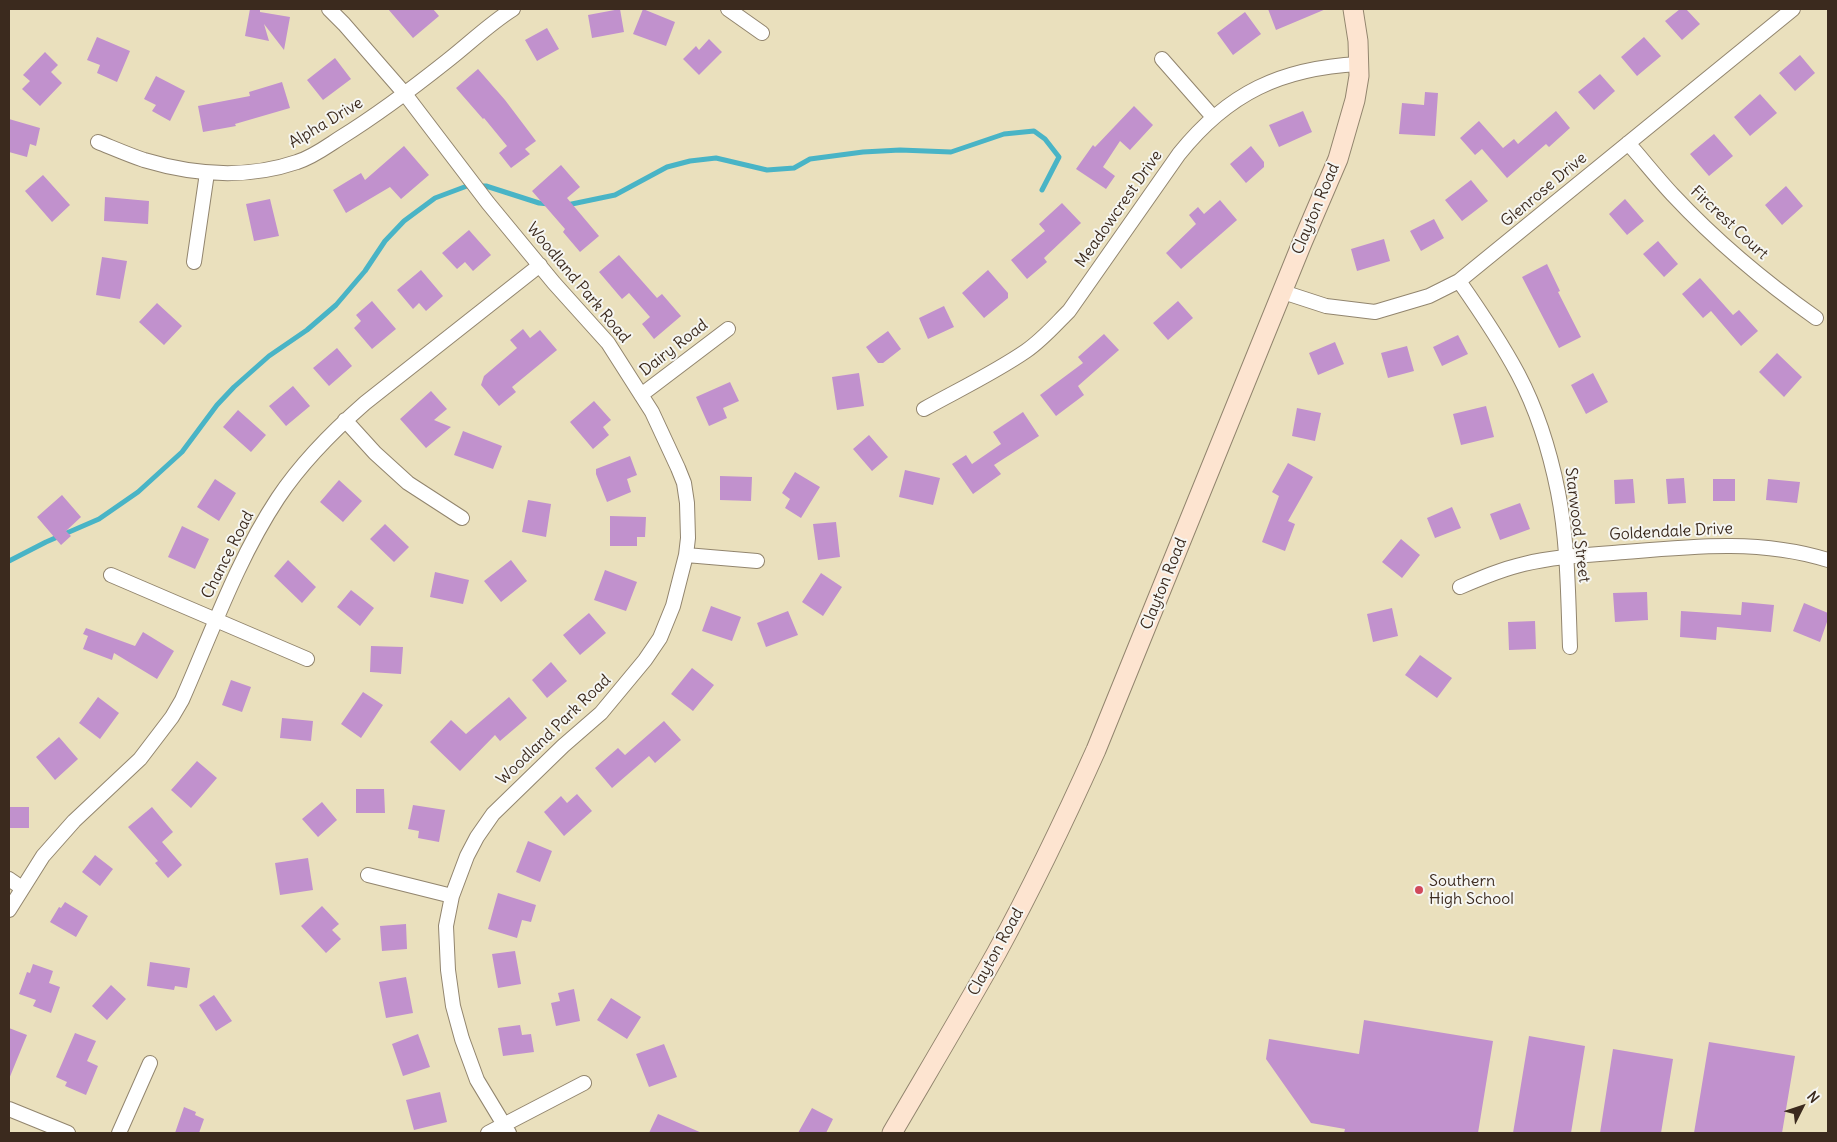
<!DOCTYPE html>
<style>
body{margin:0}
#map{position:relative;width:1837px;height:1142px;overflow:hidden;background:#eae0bd;font-family:Delius,sans-serif}
canvas{display:block}
.frame{position:absolute;inset:0;border:10px solid #3b2a1e;pointer-events:none}
.north{position:absolute;left:1777px;top:1082px;width:50px;height:50px;-webkit-text-stroke:4px #f6f6f2;paint-order:stroke;rotate:49deg;font-size:14px;font-weight:700;line-height:20px;text-align:center;color:#3b2a1e}
.north::after{content:'';display:block;margin:auto;width:18px;height:22px;background:#3b2a1e;clip-path:polygon(50% 0,100% 100%,50% 72%,0 100%)}
</style>
<div id="map">
<canvas width="1837" height="1142"></canvas>
<div class="frame"></div>
<div class="north">N</div>
</div>
<script>
const g = document.querySelector('canvas').getContext('2d');
g.lineJoin = 'round';
function stroke(path, color, width, dash) {
  g.strokeStyle = color;
  g.lineWidth = width;
  g.lineCap = dash ? 'butt' : 'round';
  g.setLineDash(dash || []);
  g.stroke(path);
}
function fill(path, color) {
  g.fillStyle = color;
  g.fill(path, 'evenodd');
}
function write(font, color, halo, rows, align = 'center') {
  g.font = font + ' Delius,sans-serif';
  g.lineWidth = 4;
  g.setLineDash([]);
  g.textBaseline = 'middle';
  g.strokeStyle = halo;
  g.fillStyle = color;
  for (const [text, x, y, turn = 0] of rows) {
    g.save();
    g.translate(x, y);
    g.rotate((+turn || 0) * Math.PI / 180);
    g.textAlign = isNaN(turn) ? turn : align;
    if (halo) g.strokeText(text, 0, 0);
    g.fillText(text, 0, 0);
    g.restore();
  }
}
const stream = new Path2D(`
 M567 205 615 195 667 167 690 161 716 158 767 170 794 168 810 159 863 152 900 150 951 152 1004 134 1034 131 1045 139 1059 157 1042 190
 M9 561 46 542 99 519 138 492 182 452 217 405 234 387 269 356 307 330 336 305 365 271 385 241 404 221 435 198 467 186H486L539 203 549 204`);
const building = new Path2D(`
 M250 9H260V12L290 17 284 50 264 24 269 41 245 36Z
 M388 9H433L439 16 413 38Z
 M620 9 624 32 592 38 588 15Z
 M643 9 675 22 666 46 633 34Z
 M1268 9H1326L1276 30Z
 M1680 9H1686L1700 24 1682 40 1665 21Z
 M1245 12 1261 34 1233 55 1217 33Z
 M547 28 559 49 537 61 525 40Z
 M97 37 130 51 117 82 97 73 100 65 87 60Z
 M1644 37 1661 56 1637 76 1621 57Z
 M709 39 722 52 699 75 683 59 696 46 699 50Z
 M45 52 58 65 51 72 62 83 40 106 22 89 30 81 23 75Z
 M1800 55 1815 73 1795 91 1779 73Z
 M335 58 351 79 323 100 307 80Z
 M478 69 505 100 536 141 525 149 530 154 511 168 499 153 507 146 484 118 483 119 456 88Z
 M1600 74 1615 91 1594 110 1578 92Z
 M156 76 185 91 170 121 152 111 156 105 144 99Z
 M282 82 290 108 235 124 236 126 203 132 198 106 250 96 249 92Z
 M1425 92 1438 93 1435 136 1399 134 1402 103 1424 105Z
 M1760 94 1777 113 1750 136 1734 117Z
 M1134 106 1153 125 1130 150 1120 141 1103 167 1115 176 1106 189 1076 169 1093 145 1095 147Z
 M1303 111 1312 132 1279 147 1269 125Z
 M1556 111 1570 128 1549 147 1546 144 1507 178 1482 149 1475 155 1460 138 1479 121 1503 148 1514 139 1518 144Z
 M9 119 40 128 36 146 30 144 27 157 9 152Z
 M1714 134 1733 156 1709 176 1690 154Z
 M404 146 429 175 401 199 390 187 346 213 333 190 361 173 365 180Z
 M1251 146 1264 162V167L1246 183 1230 164Z
 M561 165 580 187 567 198 599 236 580 252 563 232 565 229 532 191Z
 M43 175 70 205 52 222 25 191Z
 M1471 180 1488 201 1462 221 1445 200Z
 M1786 186 1803 206 1782 225 1765 205Z
 M105 197 149 201 148 224 104 221Z
 M270 199 279 236 254 241 246 204Z
 M1625 199 1644 221 1627 235 1609 214Z
 M1220 200 1237 220 1181 269 1166 253 1196 224 1189 215 1198 207 1204 214Z
 M1062 203 1081 223 1044 258 1047 262 1027 279 1011 260 1045 231 1039 224Z
 M1434 219 1444 238 1421 251 1410 231Z
 M469 230 491 255 473 271 465 262 457 269 442 253Z
 M1384 239 1390 261 1357 271 1351 249Z
 M1658 241 1678 264 1664 277 1643 254Z
 M619 255 657 298 662 294 681 316 654 339 642 324 650 317 629 293 622 299 599 272Z
 M102 257 127 261 120 299 96 295Z
 M1547 264 1560 291 1558 292 1581 337 1559 348 1522 277Z
 M421 270 443 296 426 311 419 303 413 309 397 290Z
 M988 270 1008 293V298L984 318 962 293Z
 M1700 278 1733 315 1739 310 1758 331 1741 346 1711 311 1703 318 1682 294Z
 M372 301 396 329 372 349 354 328 361 321 356 315Z
 M1178 301 1193 318 1168 340 1153 323Z
 M157 303 182 326 164 345 139 322Z
 M944 306 954 327 928 339 919 318Z
 M523 329 530 338 540 330 557 350 512 387 516 392 499 406 481 385 484 376 517 348 510 340Z
 M888 331 901 349 883 363H878L866 347Z
 M1104 334 1119 350 1078 386 1084 395 1056 416 1040 395 1083 363 1078 357Z
 M1458 335 1468 354 1442 366 1433 347Z
 M1335 342 1344 364 1318 375 1309 353Z
 M1407 346 1414 371 1388 378 1381 353Z
 M337 348 352 366 329 386 313 368Z
 M1777 353 1802 377 1784 397 1759 372Z
 M859 373 864 406 837 410 832 377Z
 M1593 373 1608 402 1586 414 1571 385Z
 M730 382 739 401 723 408 727 418 709 426 696 397Z
 M293 386 310 406 286 426 269 406Z
 M431 391 447 409 434 420 451 427 426 448 400 419Z
 M594 401 611 420 603 427 609 435 593 449 570 422Z
 M1486 406 1494 437 1461 445 1453 414Z
 M1297 408 1321 413 1315 441 1292 436Z
 M238 410 266 435 251 452 223 427Z
 M1023 412 1039 436 994 465 1001 474 973 494 952 464 966 455 972 464 1001 444 993 432Z
 M463 431 502 446 493 469 454 455Z
 M869 435 888 457 872 471 853 449Z
 M630 456 637 475 627 479 631 492 607 502 596 474V469Z
 M1288 463 1313 477 1288 521 1295 524 1285 551 1262 542 1279 496 1272 492Z
 M905 470 940 478 933 505 899 497Z
 M795 472 820 487 801 518 785 508 790 499 782 493Z
 M720 476 752 477 751 501 720 500Z
 M1684 478 1686 503 1668 504 1666 479Z
 M215 479 236 493 219 521 197 507Z
 M1633 479 1635 503 1615 504 1614 480Z
 M1713 479H1735V501H1713Z
 M1768 479 1800 482 1797 503 1766 500Z
 M339 480 362 501 343 522 320 502Z
 M62 495 81 517 66 531 71 536 61 545 37 517Z
 M528 500 551 504 546 537 522 532Z
 M1520 503 1530 529 1500 540 1490 514Z
 M1452 507 1461 528 1435 538 1427 518Z
 M610 516 646 517 645 537H637V546H610Z
 M836 522 840 557 818 560 813 524Z
 M385 524 409 547 394 562 370 539Z
 M182 526 209 539 195 569 168 557Z
 M1401 539 1420 555 1402 578 1382 562Z
 M288 560 316 587 302 603 274 576Z
 M511 560 527 581 501 602 484 581Z
 M605 570 637 582 626 611 594 600Z
 M435 572 469 580 463 604 430 597Z
 M821 573 842 587 823 616 802 602Z
 M351 590 374 608 360 626 337 607Z
 M1647 592 1648 620 1615 622 1613 593Z
 M1742 602 1774 605 1771 632 1717 627 1716 640 1680 637 1681 611 1741 615Z
 M1804 603 1828 613V619L1820 642 1793 631Z
 M711 606 741 617 732 641 702 631Z
 M1392 608 1398 636 1373 642 1367 614Z
 M788 611 798 635 766 647 757 623Z
 M589 613 606 633 580 655 563 635Z
 M1535 621 1536 649 1509 650 1508 622Z
 M86 628 135 646 143 632 174 651 157 679 114 653 112 660 83 649 88 636 83 634Z
 M371 646 403 647 401 674 370 672Z
 M1420 655 1452 678 1437 698 1405 675Z
 M551 662 567 681 547 698 532 680Z
 M692 668 714 685 693 711 671 694Z
 M231 680 251 687 242 712 222 705Z
 M363 692 383 705 361 738 341 724Z
 M98 697 119 713 100 739 79 723Z
 M509 697 527 718 500 741 495 735 460 771 430 742 451 720 466 734Z
 M282 718 313 721 311 741 280 738Z
 M664 721 681 740 655 763 649 756 612 788 595 768 618 748 625 755Z
 M59 737 78 759 55 780 36 757Z
 M197 761 217 778 191 808 171 790Z
 M356 789H384L385 813H356Z
 M577 794 592 811 564 836 544 812 561 796 567 803Z
 M322 802 337 820 318 837 302 819Z
 M413 805 445 810 439 842 418 838 419 831 408 829Z
 M9 807H29V828H9Z
 M152 807 173 832 162 842 182 865 168 878 155 863 158 861 128 827Z
 M528 841 552 851 540 882 516 872Z
 M95 855 113 869 100 886 82 872Z
 M308 858 313 890 280 895 275 863Z
 M498 893 536 905 531 922 522 920 517 938 488 929Z
 M65 902 88 916 76 937 50 922 59 907 61 908Z
 M322 906 339 924 332 930 341 939 326 953 301 926Z
 M406 924 407 949 382 951 380 926Z
 M515 951 521 984 498 988 492 954Z
 M150 962 190 968 187 988 175 986 174 990 147 986Z
 M33 964 53 971 49 983 60 987 51 1013 33 1006 36 1000 19 994 27 972 30 973Z
 M406 977 413 1013 386 1018 379 982Z
 M111 985 126 999 107 1020 92 1006Z
 M574 989 580 1021 556 1026 551 1003 560 1001 558 993Z
 M214 995 232 1021 216 1031 199 1005Z
 M611 998 641 1017 627 1039 597 1020Z
 M1364 1020 1493 1041 1478 1133H1344L1345 1129 1311 1123 1266 1059 1269 1039 1359 1054Z
 M520 1025 522 1035 531 1034 534 1052 503 1056 498 1028Z
 M9 1028 27 1035 9 1079Z
 M75 1033 96 1041 87 1061 98 1066 86 1095 65 1086 67 1082 56 1077Z
 M418 1034 430 1067 403 1076 392 1044Z
 M1529 1036 1585 1046 1571 1133H1513Z
 M1709 1042 1795 1056 1782 1133H1694Z
 M664 1044 677 1077 649 1087 636 1054Z
 M1613 1049 1673 1059 1661 1133H1600Z
 M440 1092 447 1122 414 1130 406 1100Z
 M184 1107 196 1112 195 1115 204 1119 199 1133H175Z
 M812 1108 833 1119 826 1133H798Z
 M658 1114 702 1133H649Z`);
const street = new Path2D(`
 M329 9 344 24 405 94 488 203 554 283 608 343 652 412 678 468 684 483 687 503 688 538 686 555 673 606 660 638 645 660 601 713 563 746 493 814 477 837 467 856 452 896 446 926 448 970 453 1006 462 1039 477 1080 509 1133
 M728 9 762 33
 M1162 59 1213 117
 M98 142C113 148 129 155 144 160 194 175 247 179 297 162 313 157 326 147 340 138 377 115 413 88 447 61 469 44 489 24 513 9
 M1628 143C1643 160 1658 179 1673 195 1716 241 1765 282 1816 318
 M194 262 207 173
 M1459 281C1480 311 1501 342 1518 374 1537 410 1550 452 1558 492 1568 542 1568 596 1570 647
 M1283 292 1326 306 1375 312 1429 296 1459 281 1793 9
 M641 395 728 329
 M924 409C958 390 994 373 1026 351 1042 340 1055 325 1069 311L1179 154C1228 93 1281 68 1359 64
 M345 420 375 453 408 483 462 518
 M686 555 757 561
 M111 575 307 659
 M1460 587C1481 578 1502 569 1524 564 1557 556 1591 555 1625 552 1693 546 1762 539 1828 560
 M368 875 452 896
 M9 879 22 888
 M9 910 43 856 74 821 140 759 172 717 182 700C212 632 237 560 278 498 302 462 333 431 365 403L540 265
 M9 1109 68 1133
 M119 1133 150 1063
 M488 1133 584 1083`);
const secondary = new Path2D(`
 M892 1133C927 1073 963 1013 997 952 1033 886 1065 819 1096 750L1302 243 1338 159 1355 100 1359 76 1358 41 1353 9`);
const markers = [
 [1419,890,5,"#d1495b"]
];
const streetNames = [
 ["Alpha Drive",326,123,-31],
 ["Glenrose Drive",1544,190,-40],
 ["Meadowcrest Drive",1119,209,-55],
 ["Clayton Road",1316,209,-67],
 ["Fircrest Court",1729,223,43],
 ["Woodland Park Road",578,283,50],
 ["Dairy Road",674,348,-38],
 ["Starwood Street",1577,525,83],
 ["Goldendale Drive",1671,532,-3],
 ["Chance Road",228,555,-63],
 ["Clayton Road",1164,584,-68],
 ["Woodland Park Road",554,730,-44],
 ["Clayton Road",996,952,-61]
];
const poiNames = [
 ["Southern",1429,881],
 ["High School",1429,899]
];
stroke(stream, '#49b4c6', 5);
fill(building, '#c191cd');
stroke(street, '#92856e', 16);
stroke(secondary, '#92856e', 21);
stroke(street, '#fff', 14);
stroke(secondary, '#fde4d0', 19);
for (const [x, y, r, color] of markers) {
  const dot = new Path2D();
  dot.arc(x, y, r, 0, 2 * Math.PI);
  g.fillStyle = color;
  g.fill(dot);
  stroke(dot, '#f6f6f2', 2);
}
write('16px', '#3b2a1e', '#f6f6f2', streetNames);
write('16px', '#3b2a1e', '#f6f6f2', poiNames, 'left');
</script>
